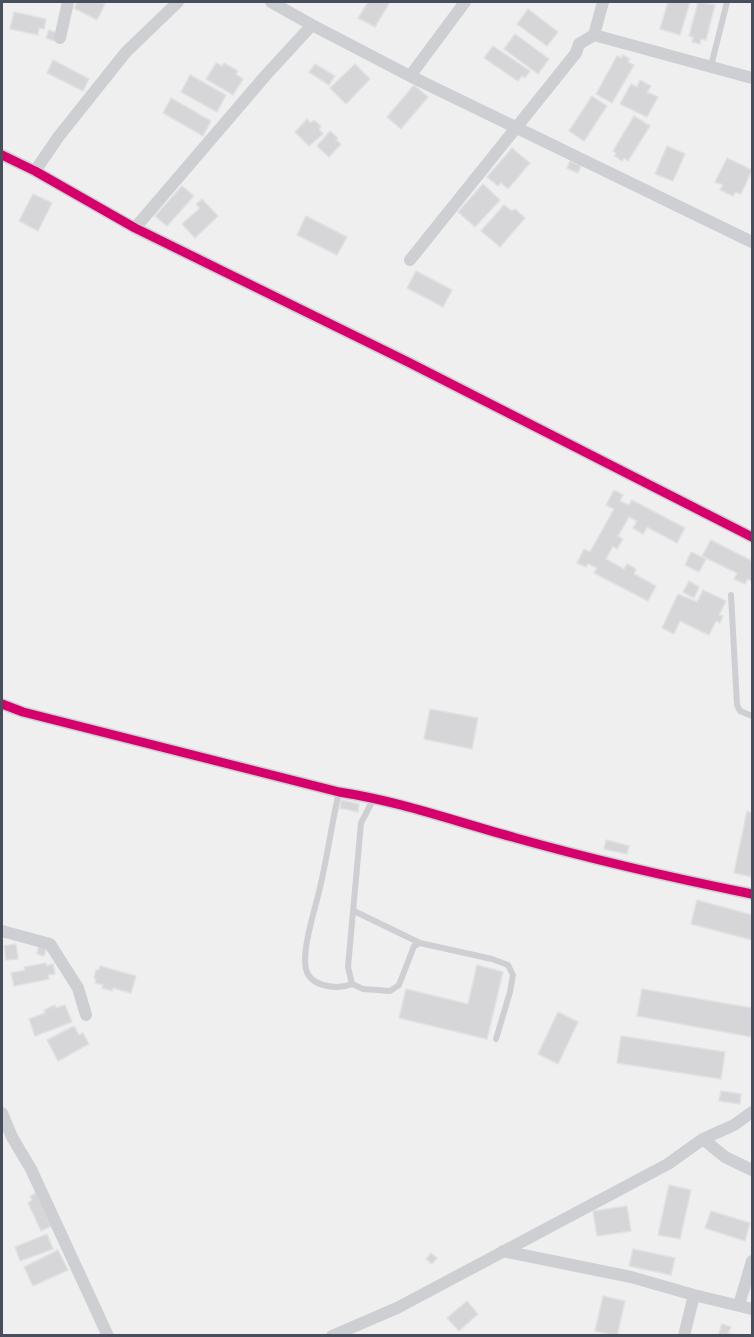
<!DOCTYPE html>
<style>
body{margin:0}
#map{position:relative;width:754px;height:1337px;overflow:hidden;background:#efefef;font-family:Ubuntu,sans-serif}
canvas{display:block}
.frame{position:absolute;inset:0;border:3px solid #464f5b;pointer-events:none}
</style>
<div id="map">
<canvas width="754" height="1337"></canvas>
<div class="frame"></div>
</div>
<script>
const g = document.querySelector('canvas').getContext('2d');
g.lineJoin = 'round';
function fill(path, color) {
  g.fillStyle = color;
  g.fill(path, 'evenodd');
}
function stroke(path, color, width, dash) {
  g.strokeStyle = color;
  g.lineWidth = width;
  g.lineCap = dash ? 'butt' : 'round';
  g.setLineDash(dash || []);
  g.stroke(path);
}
const building = new Path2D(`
 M77 2H100L105 4 97 20 74 8Z
 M368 2H390L375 27 358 18Z
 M668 2H690L680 35 660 29Z
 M698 2 715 5 706 40 701 39 700 44 692 42 693 37 689 36Z
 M528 9 558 32 547 46 517 24Z
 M14 12 46 19 44 29 39 28 38 35 10 29Z
 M49 30 57 33 54 41 46 38Z
 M515 34 549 59 538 74 504 49Z
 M493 46 530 71 525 78 522 76 518 81 484 58Z
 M623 55 630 59 628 62 634 65 612 103 596 94 617 56 621 58Z
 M53 60 89 79 83 91 47 73Z
 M216 63 222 66 224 63 238 71 236 74 243 79 233 95 206 79Z
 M315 64 335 76 329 85 309 72Z
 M355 64 370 79 346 104 330 88Z
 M190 75 226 95 217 112 181 92Z
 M640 80 651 86 647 92 658 97 647 117 620 104 631 84 637 87Z
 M414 85 428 97 401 129 387 117Z
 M592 96 607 106 584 141 569 131Z
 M171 98 211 121 203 136 163 113Z
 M634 116 650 126 628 161 624 158 622 161 615 156 616 153 613 151Z
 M307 119 311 123 314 120 321 126 319 129 323 134 309 146 295 132Z
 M330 131 338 138 336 140 341 144 329 157 317 146Z
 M667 146 685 154 673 181 655 174Z
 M512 148 530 163 508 189 501 183 498 186 487 177Z
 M727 158 752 170 741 194 736 192 733 196 720 190 723 185 715 182Z
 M570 161 581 166 578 173 567 168Z
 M483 184 500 200 475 227 458 212Z
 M182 186 194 196 167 226 155 216Z
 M33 194 52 203 38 231 19 221Z
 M202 199 218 216 195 238 182 224 200 208 196 204Z
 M504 205 512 211 515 209 525 218 500 247 481 231Z
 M306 216 347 237 337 255 297 235Z
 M416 271 452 290 443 307 407 288Z
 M614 490 623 495 620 501 629 505 632 500 685 528 677 543 647 527 643 534 633 528 637 521 629 517 618 536 623 539 617 549 613 546 606 559 624 569 627 564 636 569 634 574 656 586 648 601 594 573 597 568 588 564 586 567 577 563 584 549 590 552 614 509 606 505Z
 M711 540 752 561V581L747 579 745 584 734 579 737 573 702 556Z
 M691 552 706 559 699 572 685 565Z
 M689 581 699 587 694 598 683 592Z
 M703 590 726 601 719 615 723 616 720 623 716 621 709 635 680 621 674 634 662 628 678 594 697 602Z
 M430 709 478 718 472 749 424 739Z
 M341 800 359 804 358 812 340 808Z
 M747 811 752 813V877L734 873Z
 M606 840 629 846 627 854 604 849Z
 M697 900 752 915V940L691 924Z
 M16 944 18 959 6 960 4 946Z
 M39 945 47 948 44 956 37 954Z
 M46 963V966L53 964 55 974 48 975 49 979 14 986 11 973 25 970 24 967Z
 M477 965 503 972 487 1039 399 1018 406 989 468 1004Z
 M100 966 136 976 131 993 113 988 112 991 102 988 103 985 95 983 96 979 94 978 96 970H99Z
 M642 989 752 1008V1037L637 1016Z
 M55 1005 56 1008 65 1005 72 1022 35 1036 29 1019 45 1013 44 1010Z
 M558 1012 578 1022 558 1064 538 1054Z
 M74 1026 79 1035 83 1033 89 1044 58 1061 47 1040Z
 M621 1036 725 1052 721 1079 617 1063Z
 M721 1091 741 1094 740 1104 719 1101Z
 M669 1185 691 1190 680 1239 658 1235Z
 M36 1193 51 1226 41 1231 28 1203 32 1200 30 1196Z
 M627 1206 631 1231 597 1236 593 1211Z
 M711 1211 750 1223 745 1241 705 1228Z
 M47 1234 53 1249 20 1261 15 1247Z
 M633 1249 675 1258 671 1275 629 1266Z
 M58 1250 68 1270 33 1286 24 1267Z
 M431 1253 437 1258 432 1264 426 1259Z
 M603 1296 625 1301 617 1336 595 1331Z
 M467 1301 478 1314 459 1331 447 1318Z
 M722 1324 731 1327 728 1333 736 1336H718Z`);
const lane = new Path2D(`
 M711 66 727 2
 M731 595 737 705 740 711 752 716
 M339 792C332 822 328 853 321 883 317 904 301 949 306 969 310 987 338 990 352 984
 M374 798 361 823 348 967 352 984 363 989 390 991 399 985 414 946 420 943 492 959 508 965 513 975 510 992 496 1039
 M354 911 420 943`);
const street = new Path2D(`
 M271 2 312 25 410 76 752 242
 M594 35 603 2
 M60 38 68 2
 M410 76 465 2
 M2 155 35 171 135 228 408 362 752 537
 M35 171 59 136 126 52 178 2
 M135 228 266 75 312 25
 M410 260 576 53 579 44 594 35 752 78
 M2 704 23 712 339 792C399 801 457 822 516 838 594 860 673 878 752 894
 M2 931 50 944 78 988 86 1015
 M2 1113 12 1137 31 1169 108 1336
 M703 1139 725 1157 752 1170
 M503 1251 631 1277 694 1295 752 1309
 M739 1305 752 1261
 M332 1336 397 1308 668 1164 703 1139 734 1125 752 1112
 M684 1336 694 1295`);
const cycleway = new Path2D(`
 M2 155 35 171 135 228 408 362 752 537
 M2 704 23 712 339 792C399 801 457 822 516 838 594 860 673 878 752 894`);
fill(building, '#d6d6d8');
stroke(building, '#e0e1e2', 1.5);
stroke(lane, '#cdcfd2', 6);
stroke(street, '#cdcfd2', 12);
stroke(cycleway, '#d6006c', 9);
</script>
